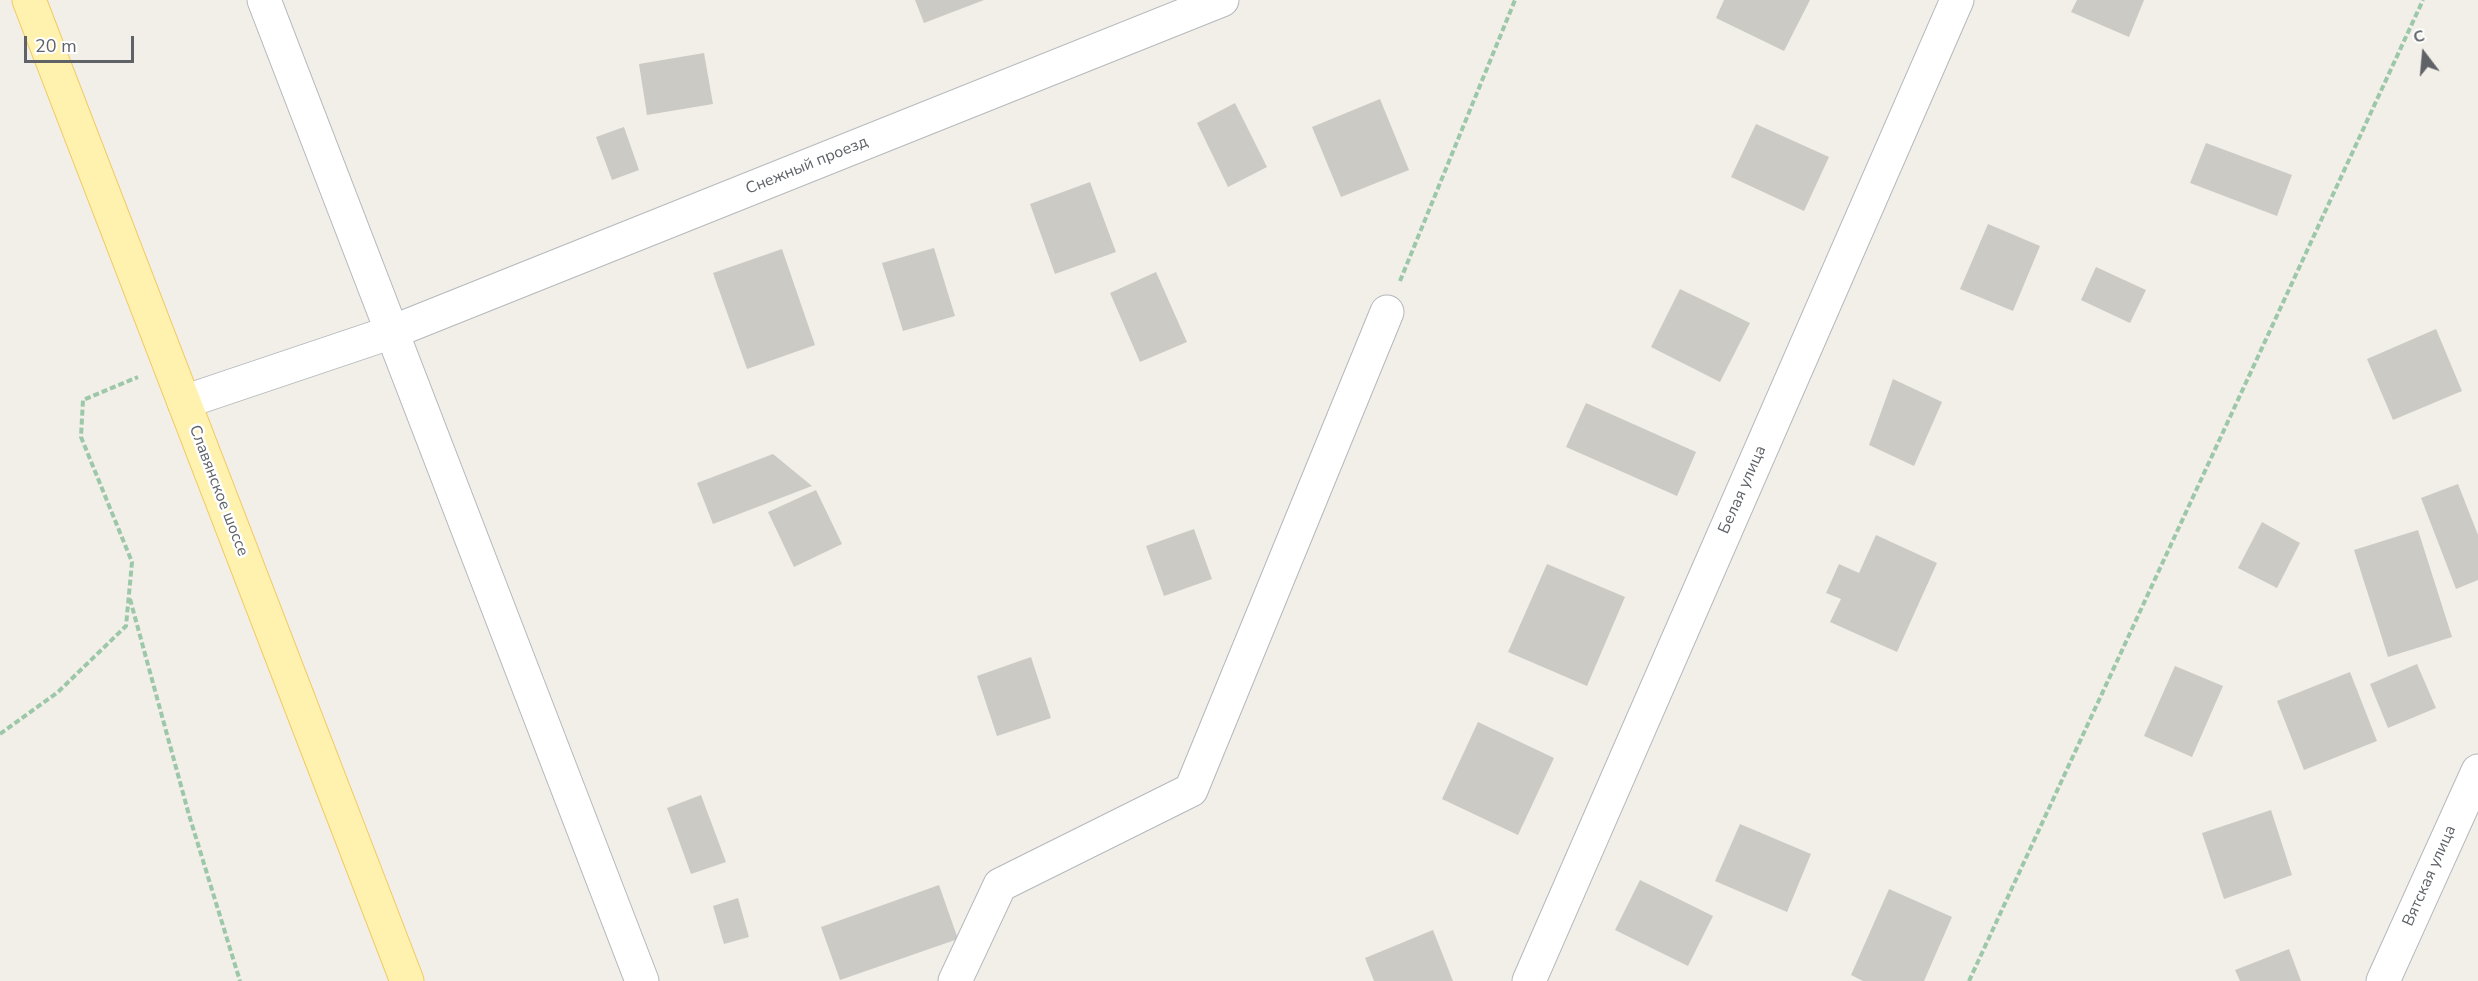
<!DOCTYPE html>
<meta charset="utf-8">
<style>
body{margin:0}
#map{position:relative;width:2478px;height:981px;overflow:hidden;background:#f1efe8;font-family:"Nunito Sans",sans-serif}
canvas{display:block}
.north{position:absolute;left:2394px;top:24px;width:60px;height:60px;-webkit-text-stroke:4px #fff;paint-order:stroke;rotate:344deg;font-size:16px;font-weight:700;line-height:24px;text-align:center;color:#5f6368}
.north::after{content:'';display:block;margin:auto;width:21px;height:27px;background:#5f6368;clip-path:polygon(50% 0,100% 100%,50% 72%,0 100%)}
.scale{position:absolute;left:24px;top:36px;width:110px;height:27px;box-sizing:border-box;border:3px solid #5f6368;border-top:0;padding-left:8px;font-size:18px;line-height:21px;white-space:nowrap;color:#5f6368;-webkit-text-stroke:4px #fff;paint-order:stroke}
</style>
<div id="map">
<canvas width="2478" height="981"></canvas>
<div class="north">С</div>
<div class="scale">20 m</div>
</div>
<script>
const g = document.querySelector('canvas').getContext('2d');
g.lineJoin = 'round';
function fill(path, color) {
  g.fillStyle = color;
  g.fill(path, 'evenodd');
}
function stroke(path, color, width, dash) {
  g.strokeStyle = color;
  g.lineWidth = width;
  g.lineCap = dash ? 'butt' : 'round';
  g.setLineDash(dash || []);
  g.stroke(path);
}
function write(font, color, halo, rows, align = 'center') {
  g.font = font + ' "Nunito Sans",sans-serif';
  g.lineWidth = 5;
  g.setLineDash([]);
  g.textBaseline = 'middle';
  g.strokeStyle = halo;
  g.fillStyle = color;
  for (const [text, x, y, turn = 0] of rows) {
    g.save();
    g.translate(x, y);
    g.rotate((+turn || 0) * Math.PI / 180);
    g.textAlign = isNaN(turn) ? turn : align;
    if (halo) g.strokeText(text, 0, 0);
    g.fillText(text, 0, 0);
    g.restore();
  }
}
const building = new Path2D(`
 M915 0H984L924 23Z
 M1724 0H1810L1784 51 1716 18Z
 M2077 0H2144L2129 37 2071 12Z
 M704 53 713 104 647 115 639 64Z
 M1380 99 1409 170 1341 197 1312 127Z
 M1235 103 1267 167 1228 187 1197 123Z
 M1756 124 1829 157 1804 211 1731 177Z
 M624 127 639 170 612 180 596 137Z
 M2206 143 2292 175 2277 216 2190 183Z
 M1090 182 1116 252 1055 274 1030 204Z
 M1988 224 2040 246 2013 311 1960 289Z
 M934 248 955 316 903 331 882 263Z
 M782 249 815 345 747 369 713 273Z
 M2096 267 2146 290 2130 323 2081 300Z
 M1156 272 1187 342 1140 362 1110 293Z
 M1680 289 1750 323 1720 382 1651 347Z
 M2436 329 2462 391 2393 420 2367 359Z
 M1893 379 1942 402 1914 466 1869 445Z
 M1586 403 1696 452 1677 496 1566 447Z
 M773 454 812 486 713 524 697 483Z
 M2458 484 2478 535V580L2456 589 2421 498Z
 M816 490 842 544 794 567 768 512Z
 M2262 522 2300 543 2277 588 2238 568Z
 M1194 529 1212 579 1164 596 1146 546Z
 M2418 530 2452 637 2388 657 2354 550Z
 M1876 535 1937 563 1897 652 1830 622 1841 599 1826 593 1839 564 1859 573Z
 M1547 564 1625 597 1587 686 1508 652Z
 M1031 657 1051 718 997 736 977 676Z
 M2417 664 2436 708 2388 728 2370 684Z
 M2175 666 2223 686 2192 757 2144 736Z
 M2350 672 2377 741 2304 770 2277 701Z
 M1478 722 1554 758 1518 835 1442 799Z
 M701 795 726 862 691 874 667 808Z
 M2271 810 2292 875 2224 899 2202 833Z
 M1740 824 1811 854 1787 912 1715 881Z
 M1640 880 1713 916 1688 966 1615 930Z
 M939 885 958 939 840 980 821 927Z
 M1889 889 1952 917 1924 981H1863L1851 975Z
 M738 898 749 937 724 944 713 906Z
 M1433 930 1453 981H1374L1365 958Z
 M2289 949 2301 981H2240L2235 970Z`);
const path = new Path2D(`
 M1400 281 1515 0
 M130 599 189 815 240 981
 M0 734 58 692 126 626 132 562 81 437 83 400 138 377
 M1969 981 2423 0`);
const minor = new Path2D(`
 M264 0 642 981
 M184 402 392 332 1222 0
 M955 981 1000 885 1191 790 1387 312
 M1529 981 1957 0
 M2383 981 2478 771`);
const major = new Path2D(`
 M29 0 407 981`);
const streetNames = [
 ["Снежный проезд",807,166,-22],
 ["Белая улица",1743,490,-66],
 ["Славянское шоссе",218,491,69],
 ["Вятская улица",2430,876,-66]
];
fill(building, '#cccac5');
stroke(minor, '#b5b8bc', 35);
stroke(major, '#f2c960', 35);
stroke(path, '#9cc7a9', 4, [6, 3]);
stroke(minor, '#fff', 33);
stroke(major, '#fff2af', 33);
write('16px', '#5f6368', '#fff', streetNames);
</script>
